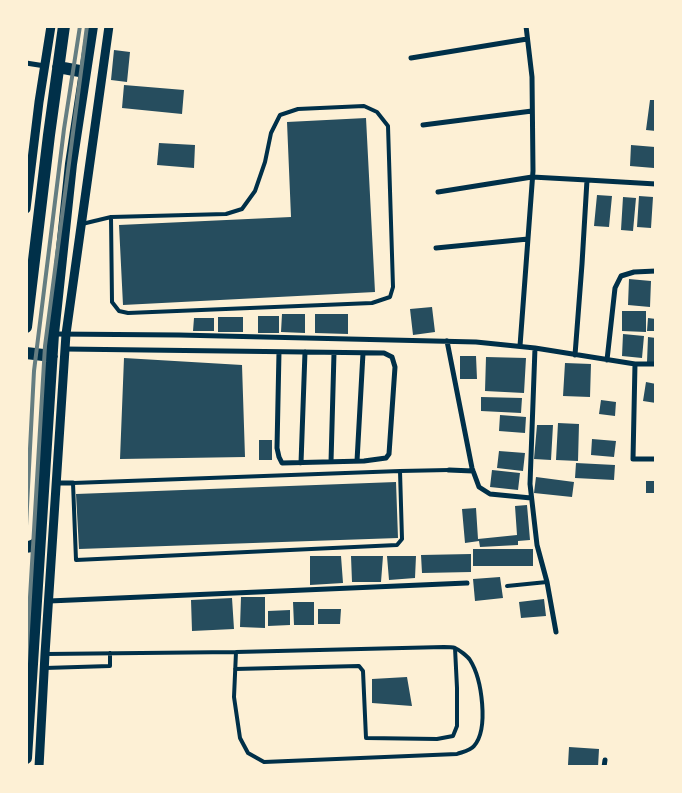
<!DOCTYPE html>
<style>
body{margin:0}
#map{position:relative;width:682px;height:793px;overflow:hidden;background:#fdf0d5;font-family:Montserrat,sans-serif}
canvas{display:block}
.frame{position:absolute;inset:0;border:28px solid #fdf0d5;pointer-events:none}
</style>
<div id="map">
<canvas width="682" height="793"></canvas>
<div class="frame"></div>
</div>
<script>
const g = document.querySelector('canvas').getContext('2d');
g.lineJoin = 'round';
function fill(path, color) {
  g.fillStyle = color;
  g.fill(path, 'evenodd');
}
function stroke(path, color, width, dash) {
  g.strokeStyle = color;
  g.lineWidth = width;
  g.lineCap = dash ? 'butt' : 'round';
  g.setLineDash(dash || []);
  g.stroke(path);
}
const building = new Path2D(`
 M114 50 130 52 127 82 111 80Z
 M124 85 184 90 182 114 122 108Z
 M650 100H656V131L646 130Z
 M366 118 375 292 123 305 119 225 291 217 287 122Z
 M159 143 195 145 194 168 157 165Z
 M631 145 655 147 654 168 630 166Z
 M597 195 612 196 609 227 594 226Z
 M639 196 653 197 651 228 637 227Z
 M623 197 636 198 633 231 621 230Z
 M629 279 651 281 650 307 628 305Z
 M432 307 435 332 413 335 410 309Z
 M622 311H646V332L622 331Z
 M282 314H305V333L281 332Z
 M315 314H348V334L315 333Z
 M258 316H279V333H258Z
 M218 317H243V332H218Z
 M194 318H214V331H193Z
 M648 318 656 319V331H647Z
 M623 334 644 336 642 358 622 356Z
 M648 337 656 338V362H647Z
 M460 356H476L477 379H460Z
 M486 357 526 358 524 393 485 391Z
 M124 358 242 365 245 457 120 459Z
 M565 363 591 364 590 397 563 396Z
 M646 382 656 384V403L643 401Z
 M481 397 522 398 521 413 481 411Z
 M601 400 616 402 615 416 599 414Z
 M500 415 526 417 525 433 499 431Z
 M558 423 579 424 578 461 556 460Z
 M537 425H553L551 460 534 459Z
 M592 439 616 441 614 457 591 455Z
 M259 440H272V460H259Z
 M499 451 525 453 523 471 497 468Z
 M576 463 615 465 614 480 575 478Z
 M492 470 520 473 518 490 490 487Z
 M536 477 574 482 572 497 534 493Z
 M646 481H656V493H646Z
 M396 482 398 538 79 549 76 494Z
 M527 505 530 540 518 541V545L480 547 479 541 465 543 462 509 476 508 478 539 517 535 515 506Z
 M473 549H533V566H473Z
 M471 554V572L422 573 421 555Z
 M310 556H341L343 583 310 585Z
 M351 556H383L381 582H352Z
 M387 556H416L415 578 389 580Z
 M500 577 503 598 475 601 473 579Z
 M241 597H265V628L240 627Z
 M232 598 234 629 192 631 191 600Z
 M544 599 546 616 521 618 519 602Z
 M293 602H314V625H294Z
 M318 609H341L340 624H318Z
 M290 610V625L268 626V611Z
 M407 677 412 706 372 703V679Z
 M569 747 599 749 598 767 568 765Z`);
const service = new Path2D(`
 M82 224 111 217 226 214 242 209 255 191 265 162 271 133 280 115 298 109 364 106 377 112 388 126 393 287 390 297 372 303 128 313 119 311 112 302 111 217
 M400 471 402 539 397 545 76 560 73 483 400 471 449 470
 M507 586 547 582
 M46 654 236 652 444 647C447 647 452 647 455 648 460 650 468 657 470 660 482 679 489 729 474 746 470 751 462 752 457 754L264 762 248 753 240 738 234 697 236 652
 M45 668 110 666V653
 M235 669 359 666 363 671 366 738 437 739 453 736 457 726V688L455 648`);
const minor = new Path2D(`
 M411 58 527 39
 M26 63 45 66
 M423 125 532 111
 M438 192 532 177 587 180
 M436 248 528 239
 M54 334 179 335 476 342 535 348 635 364H656
 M447 341 472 468 479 487 490 494 531 498
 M520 346 533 171 532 77 526 26
 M535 348 530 484 537 545 547 582 556 632
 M65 349 384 353 392 357 395 367 389 454 386 458 364 461 282 463 279 457 277 448 279 352
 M575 355 582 264 587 180 656 184
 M607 360 615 288 621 276 634 272 656 271
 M635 364 633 459H656
 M357 461 363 353
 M331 462 334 353
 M301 463 305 352
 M449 470 473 471
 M57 483H73
 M49 601 467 583
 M604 767 605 760`);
const tertiary = new Path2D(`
 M26 209 39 102 51 26
 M39 767 45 654 66 334 109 26`);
const primary = new Path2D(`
 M58 67 85 72
 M26 327 49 135 64 26
 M26 353 52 356
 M26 547C33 547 37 544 40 539
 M26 758 53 334 71 164 92 26`);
const rail = new Path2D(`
 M26 526 34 371 64 129 80 26
 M26 664 45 346 87 26`);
fill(building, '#264d5e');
stroke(service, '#003049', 4);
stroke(minor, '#003049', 5);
stroke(tertiary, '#003049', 9);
stroke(primary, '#003049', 12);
stroke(rail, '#657d81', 4);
</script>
